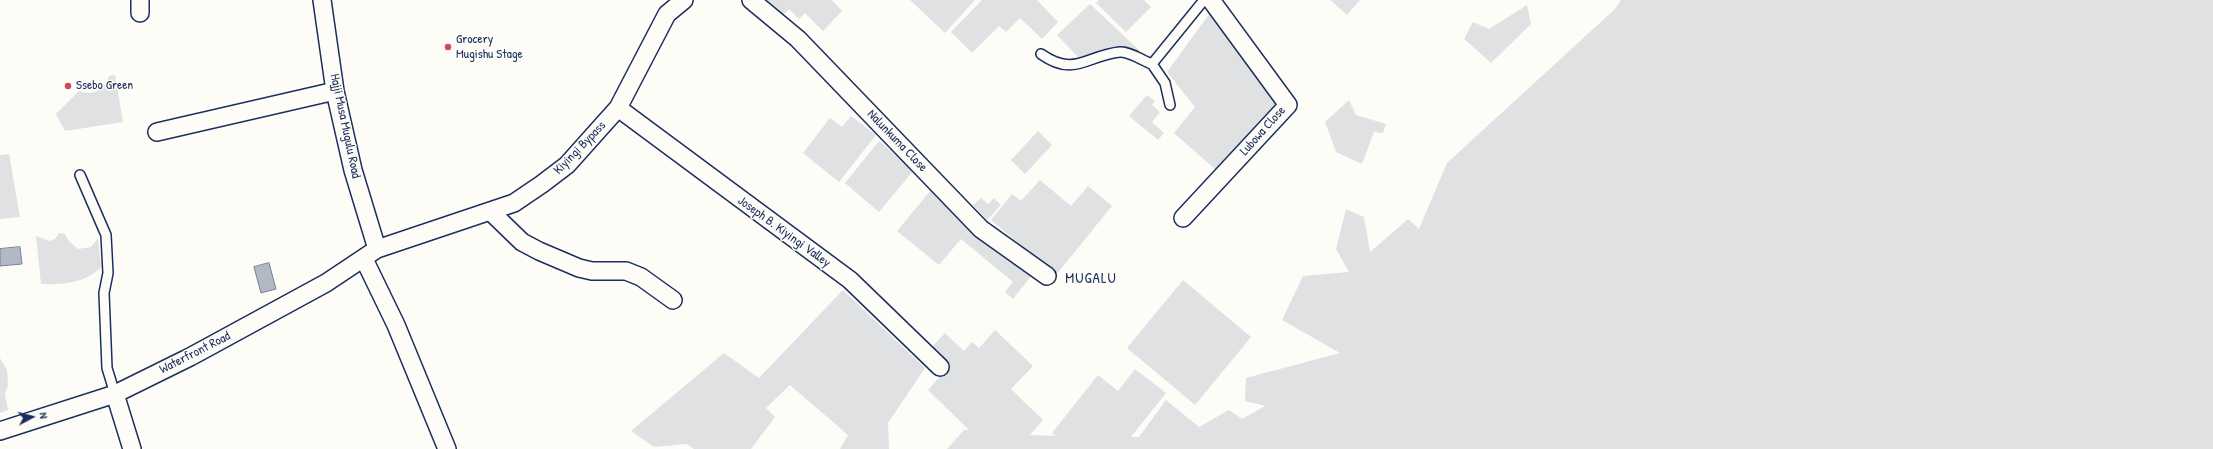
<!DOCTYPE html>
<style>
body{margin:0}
#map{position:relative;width:2213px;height:449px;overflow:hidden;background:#fdfcf7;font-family:"Patrick Hand",sans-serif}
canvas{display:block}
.north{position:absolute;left:12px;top:397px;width:40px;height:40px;-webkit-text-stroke:3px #fdfcf7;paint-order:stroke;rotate:83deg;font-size:11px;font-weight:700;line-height:16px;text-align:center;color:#1b2f5e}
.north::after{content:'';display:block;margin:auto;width:14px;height:18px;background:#1b2f5e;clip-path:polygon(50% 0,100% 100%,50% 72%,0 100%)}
</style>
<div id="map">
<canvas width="2213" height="449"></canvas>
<div class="north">N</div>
</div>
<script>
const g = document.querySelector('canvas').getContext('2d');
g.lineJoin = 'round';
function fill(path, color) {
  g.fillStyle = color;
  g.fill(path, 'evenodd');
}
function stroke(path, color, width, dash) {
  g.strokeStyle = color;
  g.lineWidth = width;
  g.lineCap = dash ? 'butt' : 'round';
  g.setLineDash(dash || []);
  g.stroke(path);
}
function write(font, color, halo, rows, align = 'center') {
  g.font = font + ' "Patrick Hand",sans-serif';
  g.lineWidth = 3;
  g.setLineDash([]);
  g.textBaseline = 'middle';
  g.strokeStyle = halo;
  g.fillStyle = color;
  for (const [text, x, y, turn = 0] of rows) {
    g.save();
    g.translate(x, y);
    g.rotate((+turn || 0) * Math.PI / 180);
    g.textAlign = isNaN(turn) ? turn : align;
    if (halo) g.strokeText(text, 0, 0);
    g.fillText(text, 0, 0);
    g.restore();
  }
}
const green = new Path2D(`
 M759 0H832L842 11 823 31 805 13 799 19 789 9 779 19Z
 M910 0H975L945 33Z
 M982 0H1037L1058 22 1042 39 1020 18 1006 32 999 26 972 53 951 32Z
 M1099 0H1144L1151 7 1126 32 1096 3Z
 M1330 0H1360L1347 15Z
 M1621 0H2213V449H947L964 430H969L928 390 949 366 931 348 945 333 964 351 972 342 979 348 995 330 1033 366 1011 389 1043 420 1030 435 1055 436 1052 433 1098 375 1118 391 1135 369 1166 393 1131 437H1139L1166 400 1199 427 1229 410 1242 419 1265 406 1245 401 1246 378 1340 353 1282 320 1303 276 1349 272 1336 249 1346 209 1364 217 1370 252 1408 219 1419 229 1447 163 1615 9Z
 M1090 4 1139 50 1136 53 1081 60 1057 35Z
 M1527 5 1531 24 1491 63 1464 39 1473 22 1489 29Z
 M1210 13 1280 103 1216 170 1174 133 1195 107 1167 72Z
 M115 75 123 122 65 131 56 114 79 91C94 96 104 91 109 76Z
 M1147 95 1155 101 1152 105 1160 112 1152 122 1164 133 1158 140 1129 116Z
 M1349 100 1356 115 1386 124 1383 133 1374 132 1362 164 1336 152 1325 122Z
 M851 116 876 135 839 182 803 153 830 118 842 127Z
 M1038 131 1052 145 1025 174 1011 160Z
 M879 141 914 170 879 212 845 183Z
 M9 154 20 217 0 219V155Z
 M1040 180 1071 206 1088 186 1112 206 1056 275 991 220 1012 194 1021 201Z
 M931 190 1032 275 1013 299 1005 292 1013 282 961 239 939 265 897 231Z
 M981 198 988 204 994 198 1001 205 987 220 973 205Z
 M59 233 65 234 68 240 78 249 91 247 98 238 101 267C86 283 62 285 41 284L36 236 49 241 55 239Z
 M1183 280 1251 337 1195 405 1127 348Z
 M843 290 925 368 888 423 889 449H840L848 435 790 385 766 408 775 417 751 449H694L687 444 654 447 631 431 724 353 759 378Z
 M0 358 7 370 8 385 5 394 8 410 0 413Z`);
const water = new Path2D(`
 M20 247 22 264 0 266V249Z
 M269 263 276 289 261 293 254 267Z`);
const lane = new Path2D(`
 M1041 54C1075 78 1087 55 1120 52 1129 51 1143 61 1152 64L1204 0
 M1152 64 1165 83 1170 105
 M80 175 106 235 108 273 104 293 107 368 115 394`);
const street = new Path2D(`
 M322 0 335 91 353 170 377 249
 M751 0 798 39 981 229 1047 276
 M140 13V0
 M618 108 850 280 940 367
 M157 132 335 91
 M490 211 522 242 539 251 579 268 592 271H626L641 277 673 300
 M1183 218 1288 105 1211 0
 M364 259 396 325 447 449
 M115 394 132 449
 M0 431 115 394 190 357 326 283 377 249 514 203 542 184 567 165 618 108 667 14 684 0`);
const markers = [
 [448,47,4,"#d1495b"],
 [68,86,4,"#d1495b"]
];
const poiNames = [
 ["Grocery",456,40],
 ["Mugishu Stage",456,55],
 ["Ssebo Green",76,86]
];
const streetNames = [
 ["Hajji Musa Mugulu Road",345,126,78],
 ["Lubowa Close",1263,131,-48],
 ["Nalunkuma Close",897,141,46],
 ["Kiyingi Bypass",580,148,-46],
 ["Joseph B. Kiyingi Valley",784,232,36],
 ["Waterfront Road",195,353,-27]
];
const quarterNames = [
 ["MUGALU",1091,279]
];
fill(green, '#e0e1e3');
fill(water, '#b3b8c5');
stroke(water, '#76819c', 1);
stroke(lane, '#1b2f5e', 12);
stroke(street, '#1b2f5e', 20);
stroke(lane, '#fdfcf7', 9);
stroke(street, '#fdfcf7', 17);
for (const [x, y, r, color] of markers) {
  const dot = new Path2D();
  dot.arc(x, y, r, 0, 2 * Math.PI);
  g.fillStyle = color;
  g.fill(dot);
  stroke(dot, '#fdfcf7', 1.5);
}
write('13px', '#1b2f5e', '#fdfcf7', poiNames, 'left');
write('13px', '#1b2f5e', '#fdfcf7', streetNames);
g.letterSpacing = '1px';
write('15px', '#1b2f5e', '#fdfcf7', quarterNames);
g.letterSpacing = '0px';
</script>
